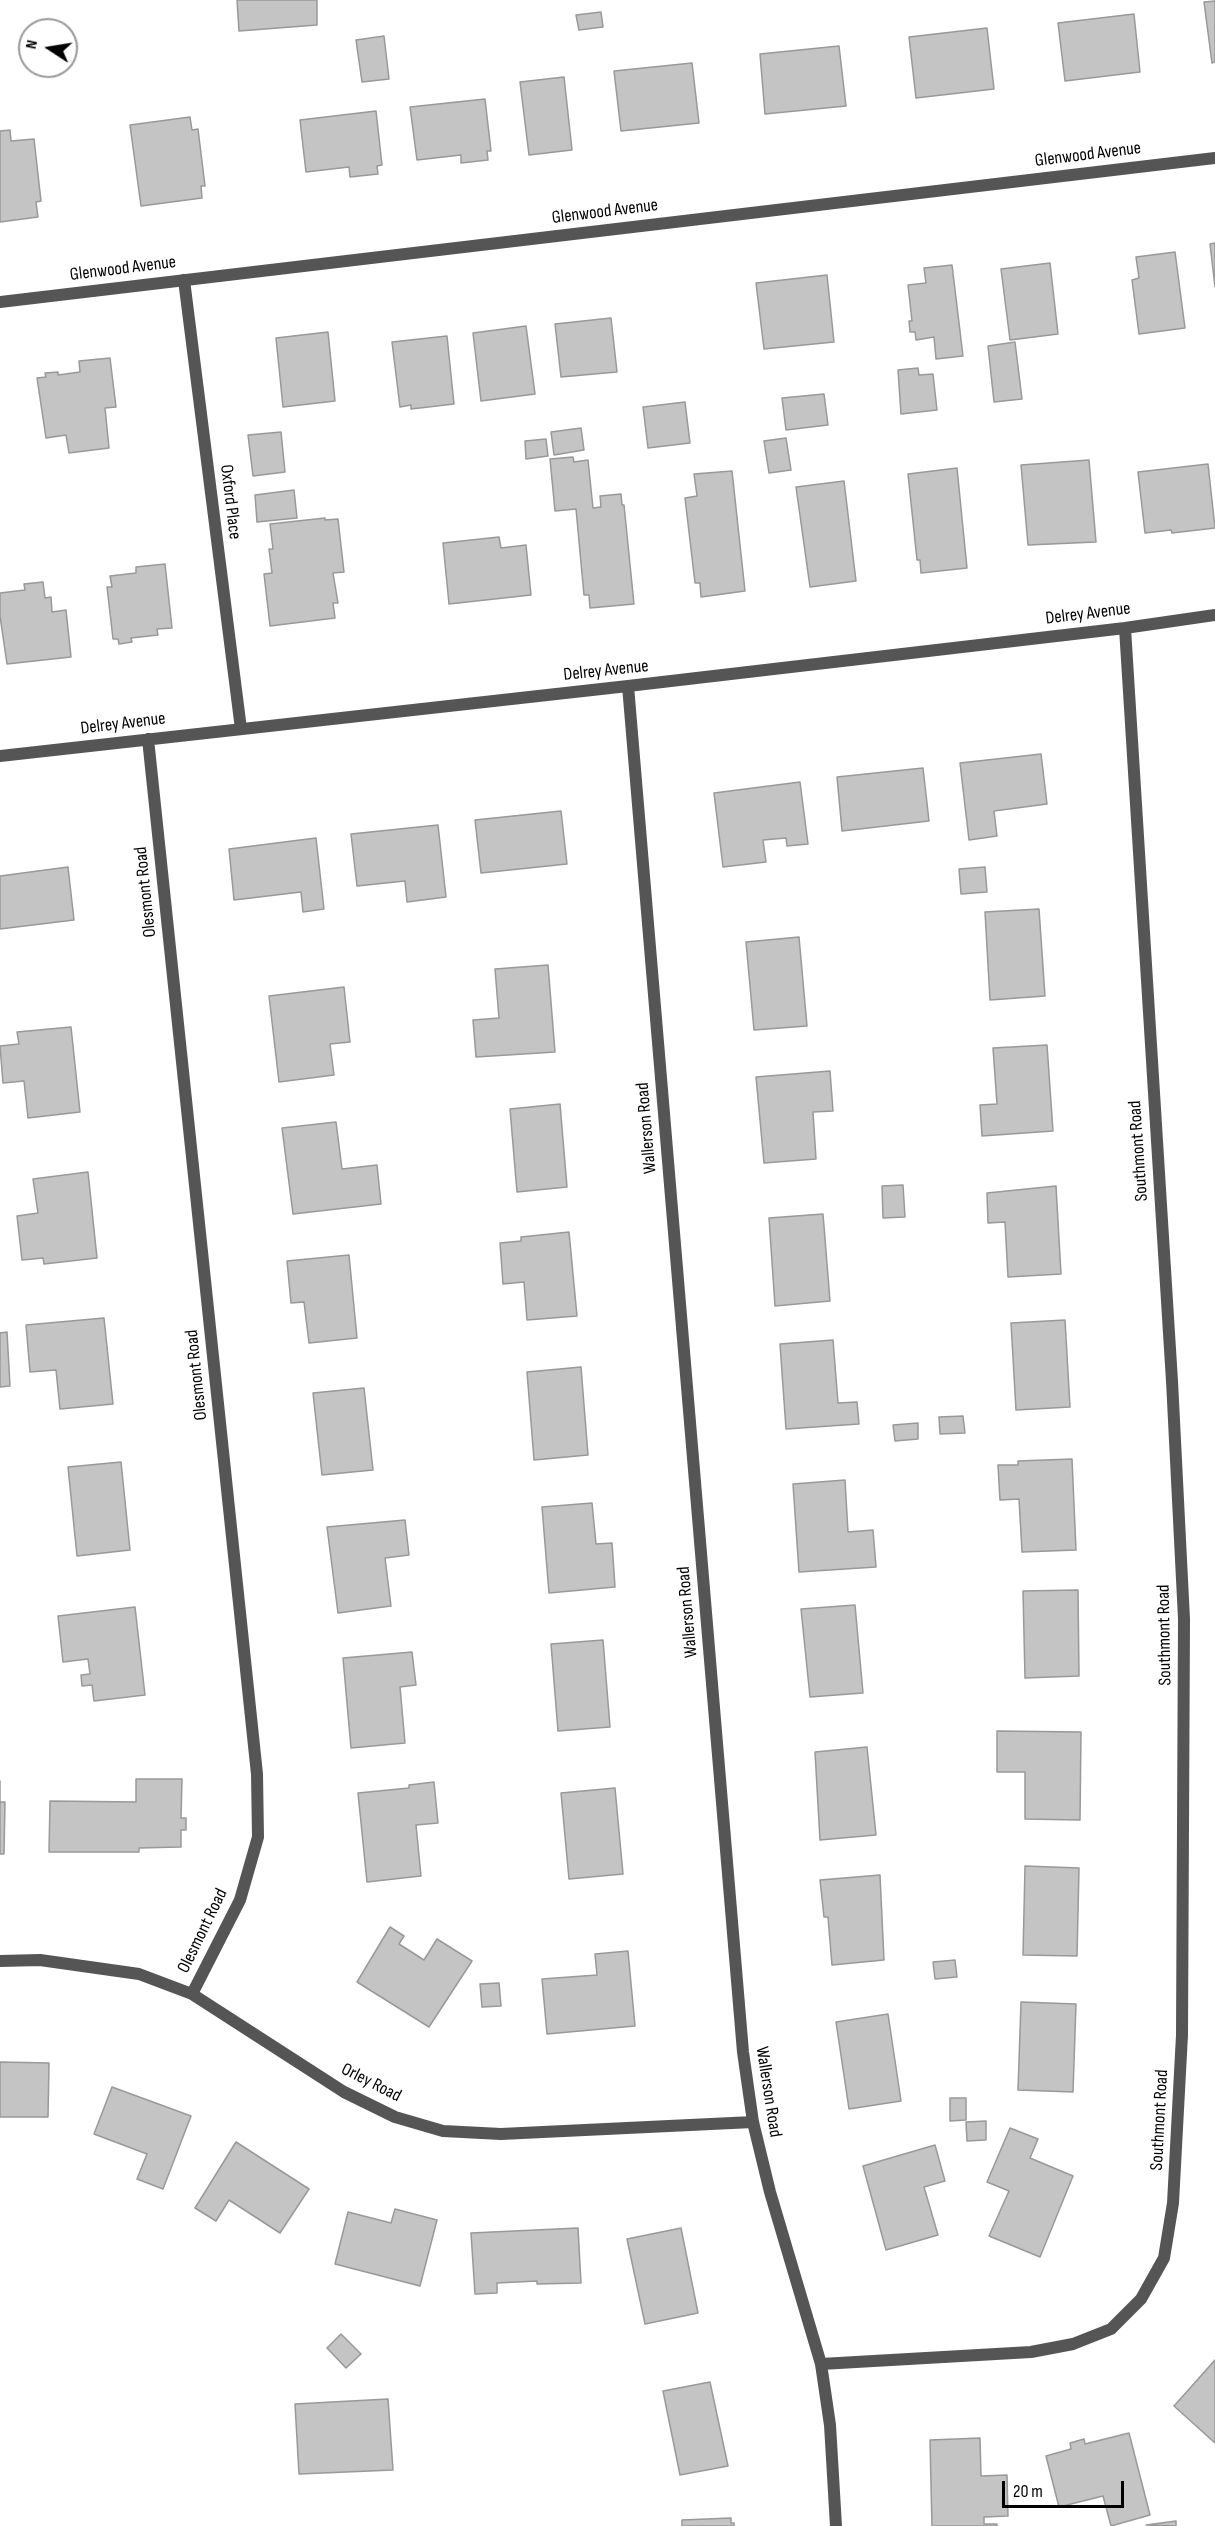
<!DOCTYPE html>
<style>
body{margin:0}
#map{position:relative;width:1215px;height:2526px;overflow:hidden;background:#fff;font-family:"Sofia Sans Condensed",sans-serif}
canvas{display:block}
.north{position:absolute;left:18px;top:18px;width:60px;height:60px;box-sizing:border-box;background:#fff;border:2px solid #999;border-radius:50%;rotate:282deg;font-size:16px;font-weight:700;line-height:24px;text-align:center;color:#000}
.north::after{content:'';display:block;margin:auto;width:21px;height:27px;background:#000;clip-path:polygon(50% 0,100% 100%,50% 72%,0 100%)}
.scale{position:absolute;left:1002px;top:2481px;width:122px;height:27px;box-sizing:border-box;border:3px solid #000;border-top:0;padding-left:8px;font-size:18px;line-height:21px;white-space:nowrap;color:#000;-webkit-text-stroke:4px #fff;paint-order:stroke}
</style>
<div id="map">
<canvas width="1215" height="2526"></canvas>
<div class="north">N</div>
<div class="scale">20 m</div>
</div>
<script>
const g = document.querySelector('canvas').getContext('2d');
g.lineJoin = 'round';
function fill(path, color) {
  g.fillStyle = color;
  g.fill(path, 'evenodd');
}
function stroke(path, color, width, dash) {
  g.strokeStyle = color;
  g.lineWidth = width;
  g.lineCap = dash ? 'butt' : 'round';
  g.setLineDash(dash || []);
  g.stroke(path);
}
function write(font, color, halo, rows, align = 'center') {
  g.font = font + ' "Sofia Sans Condensed",sans-serif';
  g.lineWidth = 6;
  g.setLineDash([]);
  g.textBaseline = 'middle';
  g.strokeStyle = halo;
  g.fillStyle = color;
  for (const [text, x, y, turn = 0] of rows) {
    g.save();
    g.translate(x, y);
    g.rotate((+turn || 0) * Math.PI / 180);
    g.textAlign = isNaN(turn) ? turn : align;
    if (halo) g.strokeText(text, 0, 0);
    g.fillText(text, 0, 0);
    g.restore();
  }
}
const building = new Path2D(`
 M237 0H317V25L239 31Z
 M1215 1V62L1212 63 1204 2Z
 M601 12 603 27 579 30 576 15Z
 M1134 14 1140 72 1065 81 1058 23Z
 M987 28 994 89 916 98 909 37Z
 M384 36 389 79 362 82 356 40Z
 M839 46 846 106 765 114 760 54Z
 M692 63 699 123 621 131 614 71Z
 M564 77 572 150 529 155 520 82Z
 M485 99 491 151H487L488 160 461 163V155L417 160 410 107Z
 M376 111 382 165 377 166 378 174 350 177 349 167 306 172 300 120Z
 M190 117 192 130 198 129 205 186H201L202 198 141 206 130 125Z
 M10 130 11 141 34 139 41 201 36 202 38 217 0 222V131Z
 M1215 243V287L1210 244Z
 M1175 252 1185 328 1139 334 1132 280 1139 278 1136 257Z
 M1050 263 1058 334 1010 340 1001 269Z
 M952 265 963 356 936 359 934 337 916 340 915 332H910L909 321H912L908 285 926 283 924 268Z
 M827 275 834 342 764 349 756 283Z
 M611 318 617 372 561 377 555 324Z
 M526 326 535 394 481 401 473 333Z
 M328 332 335 401 283 407 276 338Z
 M447 336 454 404 411 409V405L400 407 392 342Z
 M1015 342 1022 399 994 402 988 346Z
 M110 358 116 407 105 408 109 448 69 453 66 435 46 438 37 378 46 377 45 373 58 372V375L80 372 79 361Z
 M918 368 919 375 933 374 937 410 901 414 898 370Z
 M824 394 828 425 786 430 782 398Z
 M685 402 690 443 648 448 643 407Z
 M581 428 584 450 554 455 551 432Z
 M281 432 285 472 253 476 248 435Z
 M786 438 791 470 769 473 764 441Z
 M546 439 548 456 526 459 525 441Z
 M573 457 574 462 588 460 593 508 601 507 600 496 621 494 622 505H624L634 604 590 608 589 595H584L576 509 555 511 550 459Z
 M1089 460 1096 542 1028 545 1021 465Z
 M1208 464 1215 528 1172 533 1171 530 1145 533 1138 472Z
 M957 468 967 568 921 573 920 560H917L908 474Z
 M732 471 745 591 701 597 700 583H695L685 498 697 496 694 474Z
 M844 481 856 581 810 587 796 487Z
 M294 490 297 518 257 522 255 495Z
 M325 518V520L338 519 344 572 333 573 338 603H333L335 618 270 626 264 574 272 573 269 549H273L270 524Z
 M499 537 501 548 526 545 531 595 449 604 443 543Z
 M165 564 172 628 157 629 158 635 131 638 132 642 119 644 118 639H113L107 587H112L110 576 136 573V567Z
 M43 582 45 598 51 597 52 612 66 610 71 657 7 664 0 616V593L25 590 24 584Z
 M1041 754 1047 804 994 811 997 836 969 840 960 763Z
 M923 768 929 821 842 831 837 777Z
 M800 782 808 844 787 846 786 838 763 840 766 862 723 867 714 793Z
 M561 811 567 864 481 873 475 820Z
 M438 825 446 897 407 902 405 881 357 886 351 834Z
 M316 838 324 909 303 912 301 892 234 900 229 849Z
 M68 867 74 920 0 929V876Z
 M985 867 987 892 961 894 959 869Z
 M1039 909 1045 996 990 1000 985 912Z
 M799 937 807 1026 754 1030 746 942Z
 M548 965 555 1052 476 1057 473 1020 499 1018 495 969Z
 M344 987 350 1042 330 1044 334 1075 279 1082 269 996Z
 M71 1027 80 1112 28 1118 24 1081 3 1083 0 1046 19 1044 17 1032Z
 M1047 1045 1053 1131 982 1136 980 1105 997 1104 993 1048Z
 M830 1071 833 1111 813 1112 816 1159 764 1163 756 1077Z
 M560 1104 567 1187 517 1192 510 1109Z
 M336 1122 342 1169 377 1165 381 1204 293 1214 282 1128Z
 M88 1172 97 1258 44 1264 43 1258 22 1260 17 1216 38 1213 33 1179Z
 M903 1185 905 1217 883 1218 882 1186Z
 M1056 1186 1061 1274 1008 1277 1005 1222 988 1223 987 1193Z
 M823 1214 830 1301 775 1306 769 1218Z
 M569 1232 577 1316 527 1320 524 1282 503 1284 500 1243 521 1241V1237Z
 M349 1255 357 1338 309 1343 304 1302 291 1303 287 1261Z
 M104 1318 113 1404 60 1409 56 1370 30 1372 26 1325Z
 M1065 1320 1070 1407 1016 1410 1011 1323Z
 M7 1332 10 1386 0 1387V1333Z
 M833 1340 838 1403 857 1402 859 1424 786 1429 780 1344Z
 M581 1367 588 1455 534 1460 527 1372Z
 M364 1388 373 1470 322 1475 313 1393Z
 M963 1416 965 1433 940 1434 939 1417Z
 M918 1423V1439L895 1441 893 1425Z
 M1072 1459 1076 1550 1022 1552 1019 1499 1000 1500 998 1465H1018V1461Z
 M121 1462 130 1550 77 1556 68 1467Z
 M845 1480 848 1532 873 1530 876 1567 799 1572 793 1484Z
 M592 1503 596 1544 612 1543 615 1587 549 1593 542 1507Z
 M405 1520 409 1555 385 1558 391 1606 338 1613 327 1527Z
 M1078 1590 1079 1676 1025 1678 1023 1591Z
 M855 1605 863 1693 810 1697 801 1609Z
 M135 1607 145 1695 94 1701 92 1685 82 1686 81 1675 90 1674 88 1659 63 1662 58 1616Z
 M603 1640 610 1727 558 1731 551 1644Z
 M412 1652 416 1685 400 1687 405 1743 351 1748 343 1658Z
 M997 1731 1081 1732 1080 1820 1025 1819V1772H997Z
 M867 1747 876 1835 820 1840 815 1752Z
 M136 1779H182L181 1818H186V1830H181V1847L139 1848V1852H49L50 1801 136 1802Z
 M0 1781V1802H5L4 1854H0Z
 M434 1782 438 1823 416 1825 421 1876 367 1882 358 1793 409 1788V1785Z
 M615 1788 623 1874 569 1879 561 1793Z
 M1025 1866 1079 1868 1077 1956 1023 1955Z
 M880 1875 884 1960 832 1965 828 1917H824L820 1880Z
 M390 1927 404 1936 399 1944 424 1960 437 1939 472 1961 429 2027 357 1982Z
 M628 1951 635 2026 547 2034 542 1979 597 1975 595 1954Z
 M955 1960 957 1977 935 1979 933 1962Z
 M499 1983 501 2006 482 2007 480 1984Z
 M1021 2002 1076 2004 1073 2092 1018 2090Z
 M888 2014 901 2101 849 2109 836 2022Z
 M0 2062 49 2063 48 2117H0Z
 M112 2087 191 2116 163 2189 137 2179 147 2154 94 2134Z
 M950 2098H966V2120L950 2121Z
 M986 2121V2140L967 2141 966 2122Z
 M1010 2128 1038 2139 1030 2158 1073 2176 1040 2257 989 2236 1009 2191 987 2182Z
 M236 2142 309 2189 280 2233 229 2200 216 2221 195 2208Z
 M935 2145 945 2181 924 2187 938 2235 886 2250 863 2166Z
 M395 2209 437 2220 420 2286 335 2264 348 2212 391 2223Z
 M578 2228 581 2283 537 2284V2281L497 2283V2293L475 2294 471 2233Z
 M681 2228 698 2313 645 2324 627 2239Z
 M341 2334 361 2354 346 2368 327 2348Z
 M1215 2360V2443L1174 2406Z
 M710 2382 728 2466 680 2475 663 2391Z
 M388 2399 393 2470 299 2474 295 2404Z
 M1129 2433 1150 2515 1111 2526 1103 2496 1059 2507 1046 2456 1071 2449 1070 2443 1084 2439 1085 2444Z
 M980 2438 981 2476 1007 2475 1008 2516 984 2517V2524H997V2526H932L930 2440Z
 M731 2518V2523H734V2526H682V2520Z
 M1176 2521V2526L1146 2525Z`);
const service = new Path2D(`
 M184 280 241 729`);
const minor = new Path2D(`
 M0 302 1215 158
 M628 686 743 2052 753 2122 770 2192 821 2364 830 2425 836 2526
 M148 739 257 1774 258 1837 240 1900 192 1994
 M0 756 628 686 1125 628 1215 615
 M0 1961 40 1960 139 1974 192 1994 344 2092 395 2117 443 2131 501 2134 753 2122
 M821 2364 1031 2352 1073 2344 1111 2329 1141 2299 1164 2258 1173 2203 1182 2035 1184 1619 1172 1381 1125 628`);
const streetNames = [
 ["Glenwood Avenue",1088,155,-7],
 ["Glenwood Avenue",605,212,-7],
 ["Glenwood Avenue",123,269,-7],
 ["Oxford Place",230,502,83],
 ["Delrey Avenue",1088,614,-7],
 ["Delrey Avenue",606,671,-6],
 ["Delrey Avenue",123,724,-7],
 ["Olesmont Road",146,892,-96],
 ["Wallerson Road",647,1128,-95],
 ["Southmont Road",1139,1151,-94],
 ["Olesmont Road",197,1375,-96],
 ["Wallerson Road",688,1612,-95],
 ["Southmont Road",1165,1635,-91],
 ["Olesmont Road",203,1931,-64],
 ["Orley Road",371,2083,27],
 ["Wallerson Road",768,2092,81],
 ["Southmont Road",1160,2120,-87]
];
fill(building, '#c4c4c4');
stroke(building, '#999', 1.5);
stroke(service, '#555', 12);
stroke(minor, '#555', 12);
write('18px', '#000', '#fff', streetNames);
</script>
